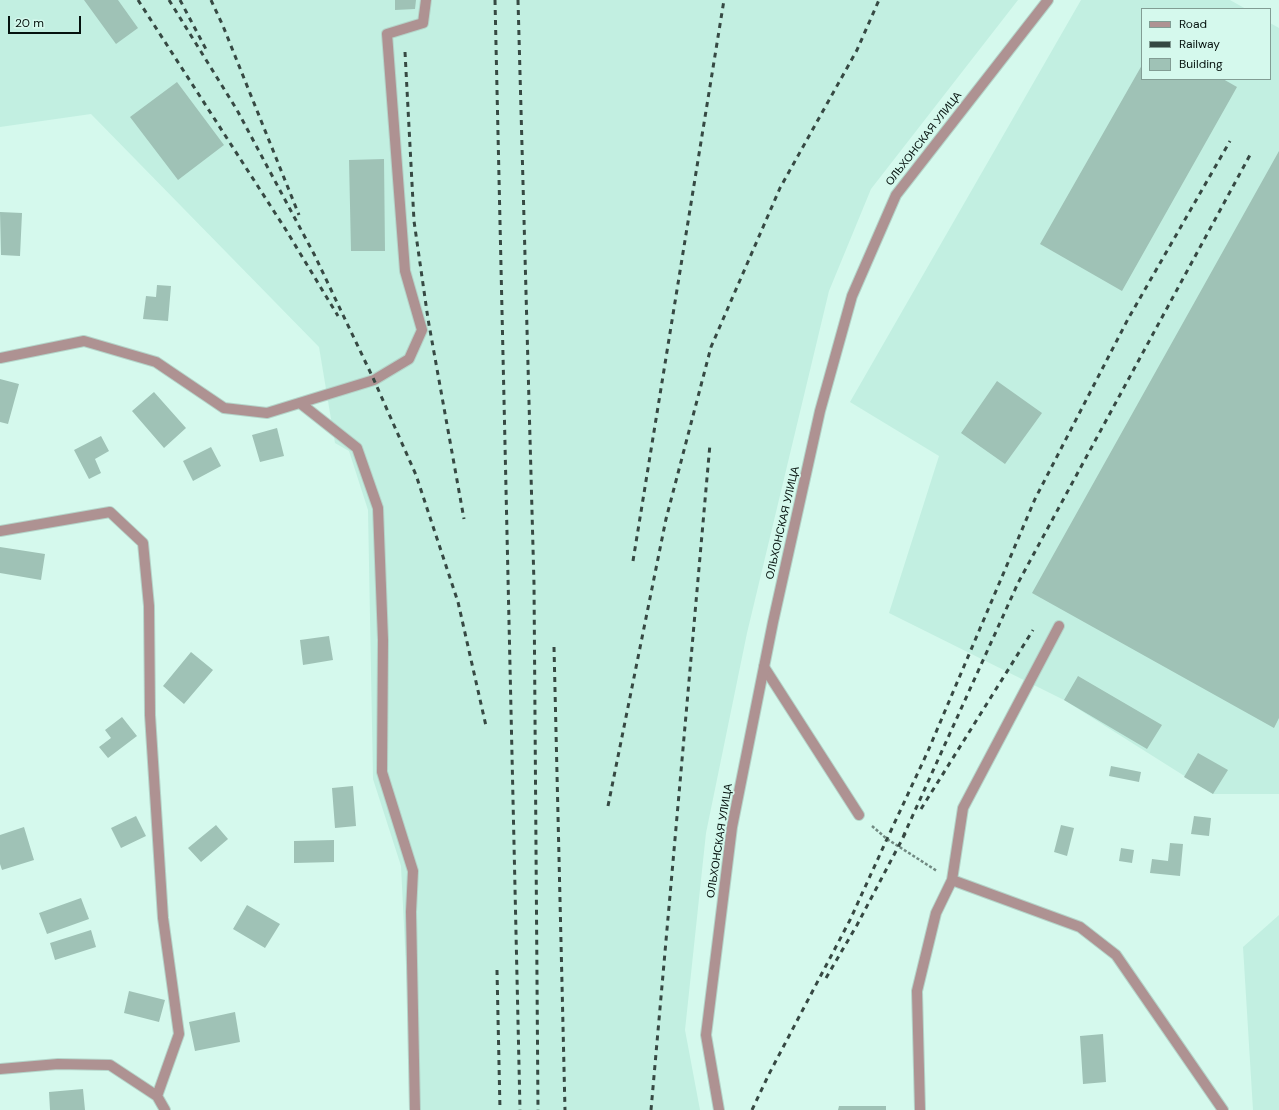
<!DOCTYPE html>
<meta charset="utf-8">
<style>
body{margin:0}
#map{position:relative;width:1279px;height:1110px;overflow:hidden;background:#d5f9ed;font-family:"DM Sans",sans-serif}
canvas{display:block}
.legend{position:absolute;left:1141px;top:8px;width:130px;height:72px;box-sizing:border-box;background:#d5f9ed;border:1px solid #829d94;margin:0;padding:5px 7px;list-style:none;font-size:12px;color:#05120e}
.legend li{display:flex;align-items:center;gap:8px;height:20px}
.legend b{width:20px;border:1px solid #829d94}
.scale{position:absolute;left:8px;top:16px;width:73px;height:18px;box-sizing:border-box;border:2px solid #05120e;border-top:0;padding-left:5px;font-size:12px;line-height:14px;white-space:nowrap;color:#05120e;-webkit-text-stroke:3px #d5f9ed;paint-order:stroke}
</style>
<div id="map">
<canvas width="1279" height="1110"></canvas>
<ul class="legend">
<li><b style="height:5px;background:#ae9292"></b>Road</li>
<li><b style="height:5px;background:#364943"></b>Railway</li>
<li><b style="height:11px;background:#9fc2b6"></b>Building</li>
</ul>
<div class="scale">20 m</div>
</div>
<script>
const g = document.querySelector('canvas').getContext('2d');
g.lineJoin = 'round';
function fill(path, color) {
  g.fillStyle = color;
  g.fill(path, 'evenodd');
}
function stroke(path, color, width, dash) {
  g.strokeStyle = color;
  g.lineWidth = width;
  g.lineCap = dash ? 'butt' : 'round';
  g.setLineDash(dash || []);
  g.stroke(path);
}
function write(font, color, halo, rows, align = 'center') {
  g.font = font + ' "DM Sans",sans-serif';
  g.lineWidth = 3.5;
  g.setLineDash([]);
  g.textBaseline = 'middle';
  g.strokeStyle = halo;
  g.fillStyle = color;
  for (const [text, x, y, turn = 0] of rows) {
    g.save();
    g.translate(x, y);
    g.rotate((+turn || 0) * Math.PI / 180);
    g.textAlign = isNaN(turn) ? turn : align;
    if (halo) g.strokeText(text, 0, 0);
    g.fillText(text, 0, 0);
    g.restore();
  }
}
const built = new Path2D(`
 M0 0H1018L871 189 829 291 747 633 706 833 685 1030 700 1110H413L401 866 373 779 368 510 349 451 335 443 319 347 91 114 0 127Z
 M1081 0H1230L1246 9H1142V79H1270V23L1279 28V794H1213L1064 700 889 613 939 456 850 402Z
 M1279 915V1110H1253L1243 947Z`);
const building = new Path2D(`
 M84 0H118L138 28 116 44Z
 M395 0H416L415 9 395 10Z
 M1142 65V79H1223L1237 87 1122 291 1040 244Z
 M177 82 224 145 178 180 130 117Z
 M1279 151V718L1274 728 1032 593Z
 M384 159 385 251H351L349 160Z
 M0 212 22 213 20 256 1 255Z
 M157 285 171 286 168 321 143 319 146 296 156 297Z
 M0 379 19 384 8 424 0 422Z
 M997 381 1042 413 1005 464 961 433Z
 M154 392 186 428 164 448 132 411Z
 M277 428 284 456 260 462 252 435Z
 M101 436 109 451 95 459 101 473 89 479 74 450Z
 M211 447 221 466 193 481 183 461Z
 M0 547 45 554 41 580 0 573Z
 M329 636 333 660 303 665 300 640Z
 M191 652 213 670 184 704 163 686Z
 M1078 676 1162 725 1147 749 1064 700Z
 M122 717 137 736 108 758 99 747 111 738 105 730Z
 M1198 753 1228 770 1213 794 1184 777Z
 M1111 766 1141 772 1139 782 1109 776Z
 M353 786 356 826 335 828 332 788Z
 M136 816 146 836 121 848 111 828Z
 M1194 816 1211 818 1209 836 1191 834Z
 M216 825 228 839 201 862 188 848Z
 M1061 825 1074 828 1067 856 1054 852Z
 M24 827 34 860 2 870 0 864V835Z
 M334 840V862L294 863V841Z
 M1170 843 1183 844 1180 876 1150 873 1152 859 1168 861Z
 M1121 848 1134 850 1132 863 1119 861Z
 M81 898 89 919 47 934 39 913Z
 M247 905 280 924 265 948 233 929Z
 M91 930 96 947 55 960 50 943Z
 M129 991 165 1000 159 1022 124 1013Z
 M235 1012 240 1042 195 1051 189 1022Z
 M1103 1034 1106 1082 1083 1084 1080 1036Z
 M83 1089 85 1110H50L49 1092Z
 M839 1106H886V1110H838Z`);
const path = new Path2D(`
 M872 826 887 839 937 871`);
const service = new Path2D(`
 M0 358 84 341 156 362 224 408 267 413 374 380 409 359 422 330 405 271 387 34 423 23 426 0
 M300 403 357 448 378 508 383 640 382 772 413 871 411 912 415 1110
 M0 531 110 512 143 543 149 606 150 715 163 918 179 1034 157 1096 165 1110
 M1059 626 963 808 952 880 1080 927 1116 955 1223 1110
 M764 667 859 815
 M0 1069 58 1064 110 1065 157 1096
 M920 1110 917 991 936 913 952 880`);
const tertiary = new Path2D(`
 M719 1110 706 1035 732 827 773 622 820 411 852 296 896 195 1048 0`);
const rail = new Path2D(`
 M138 0 286 230 338 316
 M169 0 237 110 314 254 374 380 416 475 458 602 486 726
 M180 0 208 53
 M211 0 223 26 299 215
 M495 0 520 1110
 M518 0 534 584 538 1110
 M405 52 414 221 428 319 464 519
 M633 561 724 0
 M554 647 565 1110
 M608 806 666 519 711 347 780 188 857 50 879 0
 M921 809 1033 630
 M903 837 1018 583 1250 155
 M497 970 500 1110
 M826 978 857 925 906 832
 M651 1110 710 444
 M752 1110 769 1074 850 920 887 839 928 751 1035 499 1128 319 1230 141`);
const streetNames = [
 ["ОЛЬХОНСКАЯ УЛИЦА",924,139,-52],
 ["ОЛЬХОНСКАЯ УЛИЦА",783,523,-77],
 ["ОЛЬХОНСКАЯ УЛИЦА",720,841,-81]
];
fill(built, '#c2efe1');
fill(building, '#9fc2b6');
stroke(service, '#b4d4c9', 12);
stroke(tertiary, '#b4d4c9', 12);
stroke(path, '#718a82', 2.5, [3, 2]);
stroke(service, '#ae9292', 10);
stroke(tertiary, '#ae9292', 10);
stroke(rail, '#364943', 3, [5, 5]);
write('11px', '#05120e', '#d5f9ed', streetNames);
</script>
